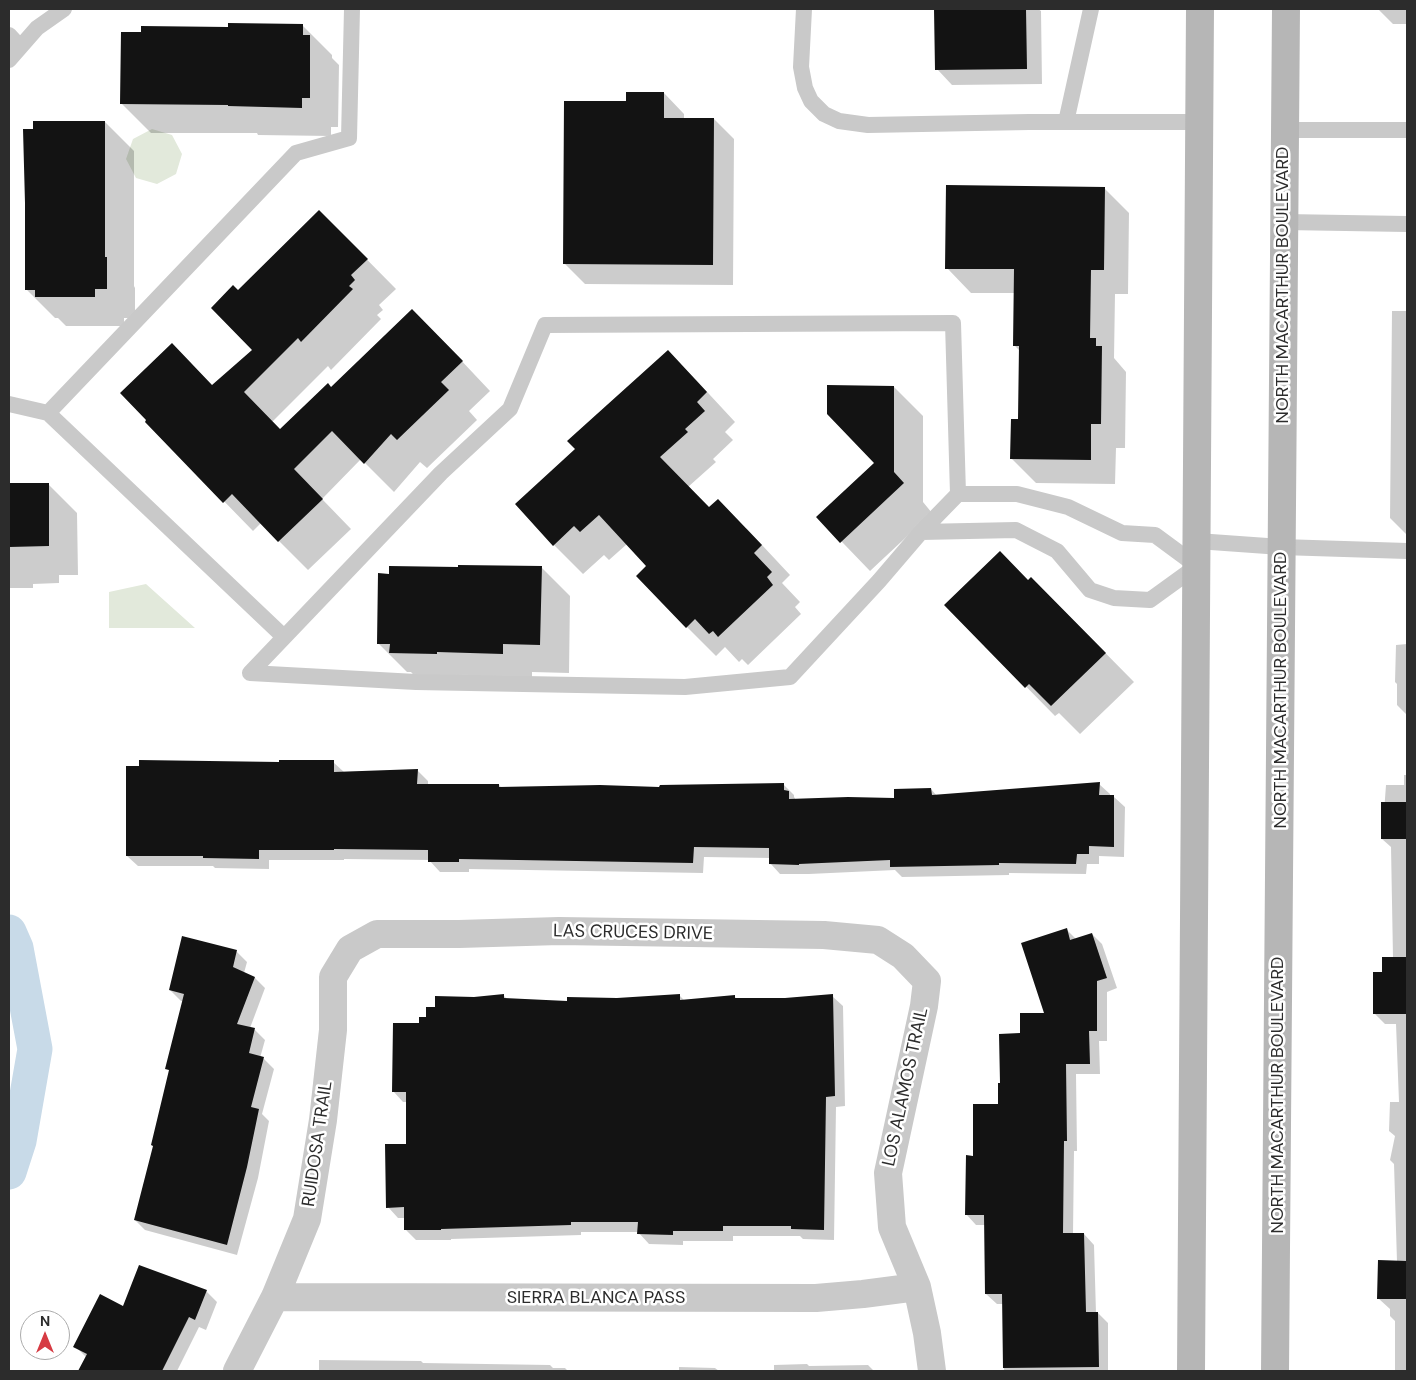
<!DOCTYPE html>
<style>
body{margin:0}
#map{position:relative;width:1416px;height:1380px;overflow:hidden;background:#fff;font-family:"DM Sans",sans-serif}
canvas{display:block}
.frame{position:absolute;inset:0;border:10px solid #2c2c2c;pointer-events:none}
.north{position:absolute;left:20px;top:1310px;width:50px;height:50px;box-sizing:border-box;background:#fff;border:1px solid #ababab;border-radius:50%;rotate:0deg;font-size:14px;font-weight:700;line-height:20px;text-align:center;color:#2c2c2c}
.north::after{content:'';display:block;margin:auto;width:18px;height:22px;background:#d63b43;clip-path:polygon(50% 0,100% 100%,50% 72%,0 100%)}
</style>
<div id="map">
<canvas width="1416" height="1380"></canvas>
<div class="frame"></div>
<div class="north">N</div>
</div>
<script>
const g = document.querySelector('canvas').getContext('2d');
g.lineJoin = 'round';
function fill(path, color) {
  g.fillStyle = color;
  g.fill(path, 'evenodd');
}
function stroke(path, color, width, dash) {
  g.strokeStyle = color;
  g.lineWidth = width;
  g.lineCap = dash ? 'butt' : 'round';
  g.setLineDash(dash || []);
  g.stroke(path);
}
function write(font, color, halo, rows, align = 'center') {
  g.font = font + ' "DM Sans",sans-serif';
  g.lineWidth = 5;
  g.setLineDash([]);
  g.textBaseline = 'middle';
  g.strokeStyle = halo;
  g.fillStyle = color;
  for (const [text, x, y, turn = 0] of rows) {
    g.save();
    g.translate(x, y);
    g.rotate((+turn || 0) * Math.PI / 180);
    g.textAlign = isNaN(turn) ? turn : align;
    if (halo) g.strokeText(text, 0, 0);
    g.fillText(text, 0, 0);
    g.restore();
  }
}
const green = new Path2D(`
 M152 129 172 135 182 154 176 174 157 184 136 178 126 159 133 139Z
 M146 584 195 628H109V592Z`);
const shadow = new Path2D(`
 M936 9H1038L1041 11 1042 84 952 85 937 69Z
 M1378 9H1407V24H1393Z
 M303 26 332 55V58L339 65 338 127H331V136L258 135 257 133H151L122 104 230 28Z
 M664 93 684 114V119H714L734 139 733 285 585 284 564 263 627 103Z
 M105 122 134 151V286L135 288V318H124V326H66L58 318H55L26 289V203Z
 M1104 188 1129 213 1128 294H1115L1114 358 1126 372 1125 448H1116L1115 484 1036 483 1011 458 1019 420 1020 351 1015 346V293H971L947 268Z
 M319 211 396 289 379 305 383 310 377 315 381 319 331 370 328 366 272 422 280 430 331 388 441 339 490 391 469 411 477 420 427 468 420 462 394 492 361 459 322 499 351 529 308 570 261 523 253 531 147 422 212 386 254 350 238 292Z
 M1392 311H1407V535L1390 518Z
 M668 352 697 381 735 422 725 432 733 440 713 459 716 462 688 487 709 508 747 529 790 575 782 583 800 602 795 607 801 614 748 665 742 659 739 662 725 647 716 656 687 627 637 576 648 566 627 544 609 560 604 555 583 574 554 545 577 449Z
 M894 387 923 416V502L932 513 870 571 818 517 876 463Z
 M9 484H48L77 513 78 575H59V583L33 584V588H9Z
 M541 567 570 596 569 673 532 672V682L419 681 411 672H407L378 643 390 575Z
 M1029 581 1060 607 1134 682 1080 734 1059 713 1055 716 946 605Z
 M1407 644V715L1397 705V684L1395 682 1396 645Z
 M333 762 344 772 417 770 428 781V785H499L502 788H661L783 784 794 795V797L796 800 895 799 931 789 937 796 1099 784 1110 794V796L1114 797 1125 807 1124 857 1099 856V864H1087L1086 874 1009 873V875L902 877 895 870 809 874H780L770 863V858L704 857 703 873 469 869V872H440L429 860 344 859V860H269V869L215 868 213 866H138L127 856 280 763Z
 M1404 775H1407V1371H1395V1321L1390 1316V1309L1379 1299 1397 1262 1394 1164 1390 1160 1395 1136 1389 1131 1390 1102H1399L1396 1024H1385L1375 1014 1383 973 1393 958 1391 847 1382 839 1386 785H1404Z
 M1066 929 1076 939 1092 934 1102 944 1117 988 1107 992V1041H1099L1100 1074H1076L1077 1151H1074L1073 1234H1084L1094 1245 1096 1313H1098L1108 1323V1371H1004L1003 1304H997L986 1294 985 1225H976L966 1214 974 1157 1000 1105 1001 1084 1021 1035 1046 1014Z
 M236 951 247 962 244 973 255 978 265 988 250 1028 255 1030 265 1040 260 1058 264 1059 274 1069 262 1114 269 1121 258 1178 237 1255 145 1230 135 1220 154 1147 170 1071 166 1068 184 1001H181L170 990Z
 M504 996 508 1000 568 1003 680 996 685 1001 734 996 737 999 786 1000 832 996 843 1006 845 1106 836 1107 834 1240 803 1239 800 1236H733V1241H683V1245L649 1244 638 1232H581V1235L451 1239V1240H416L406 1230V1218H398L388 1207 407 1146V1102H403L393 1091 421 1024 437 1008 474 998Z
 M206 1291 217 1302 206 1330 199 1327 177 1371H79L87 1358 75 1346 124 1308Z
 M319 1360 421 1361 423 1363 550 1365 553 1368H565L568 1371H319Z
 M807 1364 809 1366 868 1365 874 1371H774V1365Z
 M679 1367 715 1368 719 1371H679Z`);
const canal = new Path2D(`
 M9 932 16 948 35 1049 19 1141 9 1172`);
const building = new Path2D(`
 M934 9H1026L1027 69 935 70Z
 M228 23 303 24V35H310V98H302V108L228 106V105L120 104 121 32H141V26L228 27Z
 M626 92H664V118H714L713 265 563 264 564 101H626Z
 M33 121H105V257H107V289H95V297H35V290H25V203L23 129H33Z
 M946 185 1105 187 1104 270H1091L1090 338H1096V346H1102L1101 424H1091V460L1010 459 1011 419H1018L1019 346H1013L1014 269H945Z
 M319 210 368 259 351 275 355 280 349 286 353 289 301 342 298 338 244 392 280 429 328 383 331 387 412 309 463 361 441 382 449 390 397 440 391 434 364 464 332 431 294 469 323 499 278 542 232 494 223 503 145 422 146 420 120 393 172 343 212 385 252 350 211 308 233 285 238 290Z
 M668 350 707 392 697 402 705 411 685 429 688 432 660 457 709 507 718 499 762 545 754 553 772 572 767 577 773 585 718 637 713 631 709 634 695 619 686 628 636 576 646 566 599 515 580 532 574 526 553 546 515 504 575 449 567 441Z
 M827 385 894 386V472L904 483 840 543 816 517 874 463 827 414Z
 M9 483H49V546L9 547Z
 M1000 551 1028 580 1031 577 1106 653 1051 706 1029 684 1025 688 944 605Z
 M458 565 542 566 540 645 503 644V654L437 652V654L389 653 390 644H377L378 573 389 574V566L458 567Z
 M139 760 279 762V760H334V772L418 769 417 784H499V787L600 785 659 787 660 785 784 783V790L789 791V799L848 797 894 798V789L931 788 932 795 1100 782 1099 795H1114V847L1089 846V854H1077L1076 864 999 863V865L890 867V860L799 864V865L769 864V848L694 847 693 863 459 859V862H428V850L334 849V850H259V859L203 858V856H126V766H139Z
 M1381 802H1407V839H1381Z
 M1067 928 1070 940 1092 933 1107 978 1097 981V1031H1089L1090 1064H1066L1067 1141H1064L1063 1233H1084L1086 1312H1098L1099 1367 1003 1368 1002 1294H985L984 1215H965L966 1155 973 1156V1104H998V1083H1000L999 1034 1020 1033V1013H1044L1021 943Z
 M182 936 237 950 233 967 255 977 237 1024 255 1028 249 1053 264 1057 251 1107 259 1109 247 1167 227 1245 134 1220 153 1146 151 1145 169 1070 165 1069 184 994 169 990Z
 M1382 957H1407V1014H1373V972H1382Z
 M504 994V998L567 1001V997L617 998 680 994V1000L735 995V998H785L833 994 835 1096 826 1097 824 1230 791 1229V1226H723V1231H673V1235L637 1234 638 1222H571V1225L441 1229V1230H404V1207L386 1208 385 1144H406V1092H392L393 1023H419V1017H426V1007H435V996L474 997Z
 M1378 1260 1407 1261V1299H1377Z
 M139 1265 207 1290 195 1320 189 1317 162 1371H78L87 1354 73 1347 100 1294 123 1306Z`);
const service = new Path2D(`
 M804 9 801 67 805 88 811 101 824 114 839 121 868 125 1029 122H1200
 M9 35 20 47
 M9 60 37 28 64 9
 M1066 122 1091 9
 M1285 130H1407
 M1284 222 1407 224
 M9 404 48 413 284 637
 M48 413 296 153 349 138 352 9
 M921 532 1016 530 1057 551 1090 590 1114 598 1150 600 1197 566 1155 535 1122 533 1068 507 1017 494H958L921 532 879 581 790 677 685 687 416 682 250 673 441 473 510 409 545 325 953 323 958 494
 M1197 541 1281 547 1407 551`);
const minor = new Path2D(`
 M275 1297 816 1298 863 1294 917 1287
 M237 1371 275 1297 307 1219 323 1120 333 1030V977L350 949 377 934H459L559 931 824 935 878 940 903 956 927 981 924 1006 888 1173 892 1227 917 1287 927 1333 932 1371`);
const secondary = new Path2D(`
 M1191 1371 1200 9
 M1275 1371 1286 9`);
const streetNames = [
 ["NORTH MACARTHUR BOULEVARD",1283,285,-90],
 ["NORTH MACARTHUR BOULEVARD",1281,690,-90],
 ["LAS CRUCES DRIVE",633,933,1],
 ["LOS ALAMOS TRAIL",906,1087,-78],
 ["NORTH MACARTHUR BOULEVARD",1278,1095,-90],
 ["RUIDOSA TRAIL",318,1144,-82],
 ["SIERRA BLANCA PASS",596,1298]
];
fill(green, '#e2e9db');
fill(shadow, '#0003');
stroke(canal, '#c8dae8', 35);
fill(building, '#131313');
stroke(service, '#c9c9c9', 16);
stroke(minor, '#c9c9c9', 28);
stroke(secondary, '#b6b6b6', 28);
write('18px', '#2c2c2c', '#fff', streetNames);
</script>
